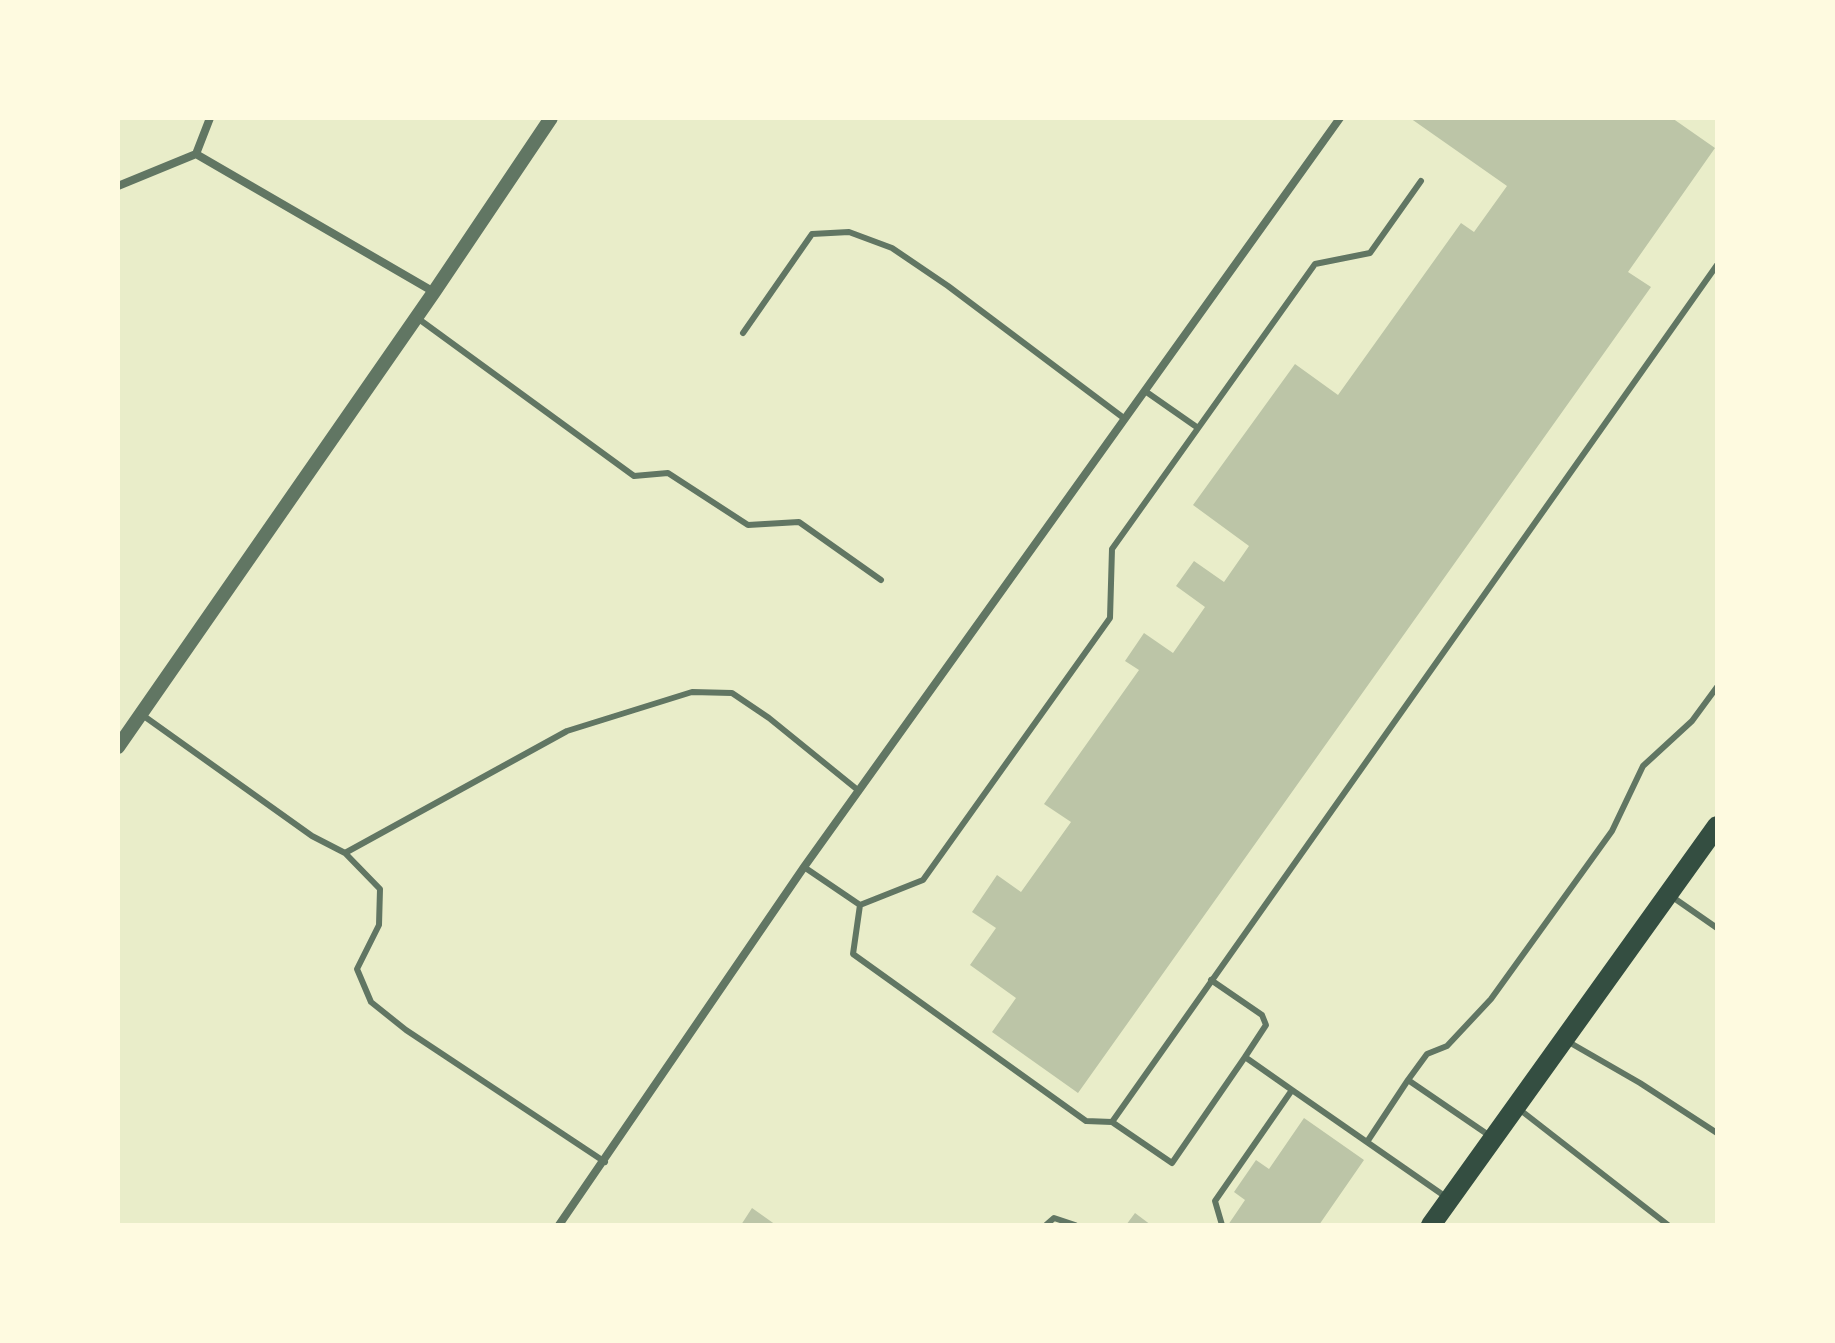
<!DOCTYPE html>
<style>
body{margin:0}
#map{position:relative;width:1835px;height:1343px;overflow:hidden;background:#e9edc9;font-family:Inter,sans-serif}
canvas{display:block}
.frame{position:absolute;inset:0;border:120px solid #fefae0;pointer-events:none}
</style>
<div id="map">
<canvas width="1835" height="1343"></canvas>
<div class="frame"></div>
</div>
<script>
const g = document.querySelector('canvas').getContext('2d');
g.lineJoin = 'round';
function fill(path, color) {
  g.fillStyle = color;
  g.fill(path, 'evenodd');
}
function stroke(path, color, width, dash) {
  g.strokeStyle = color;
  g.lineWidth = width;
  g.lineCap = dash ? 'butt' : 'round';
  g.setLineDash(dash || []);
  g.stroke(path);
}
const building = new Path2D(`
 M1410 118H1672L1715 148 1628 272 1651 287 1078 1093 992 1032 1016 998 970 965 996 928 972 912 997 875 1021 892 1071 822 1044 804 1139 670 1125 661 1144 633 1173 653 1205 607 1176 586 1194 561 1224 582 1249 546 1193 505 1295 364 1338 395 1461 223 1474 232 1507 186Z
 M1304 1118 1364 1160 1319 1225H1228L1245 1200 1234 1192 1256 1160 1269 1169Z
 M752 1208 776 1225H741Z
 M1135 1213 1151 1225H1126Z`);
const service = new Path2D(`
 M416 317 634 476 668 473 748 525 799 522 881 580
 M743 333 812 234 849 232 892 248 948 286 1125 419
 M1145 391 1198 428
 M141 714 312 836 345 853 567 731 692 692 732 693 769 718 859 791
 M345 853 380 889 379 925 357 969 371 1002 406 1030 605 1162
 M804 867 860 905 923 880 1110 618 1112 549 1315 264 1370 253 1421 181
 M1671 896 1717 928
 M860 905 853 954 1086 1121 1112 1122
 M1211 980 1262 1015 1266 1025 1245 1057
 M1567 1041 1640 1083 1717 1133
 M1408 1080 1427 1054 1447 1046 1491 999 1612 831 1643 766 1692 721 1717 687
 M1292 1090 1245 1057 1172 1163 1112 1122 1717 265
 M1519 1109 1668 1225
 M1367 1142 1408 1080 1490 1136
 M1046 1225 1054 1218 1075 1225
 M1222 1225 1215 1201 1292 1090 1446 1197`);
const minor = new Path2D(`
 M196 154 434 292
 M196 154 210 118
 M118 186 196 154
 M559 1225 804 867 1340 118`);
const tertiary = new Path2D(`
 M118 747 434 292 551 118`);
const primary = new Path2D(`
 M1431 1225 1717 826`);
fill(building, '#bcc5a7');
stroke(service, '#617663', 6);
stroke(minor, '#617663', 8);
stroke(tertiary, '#617663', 14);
stroke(primary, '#344e41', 20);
</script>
